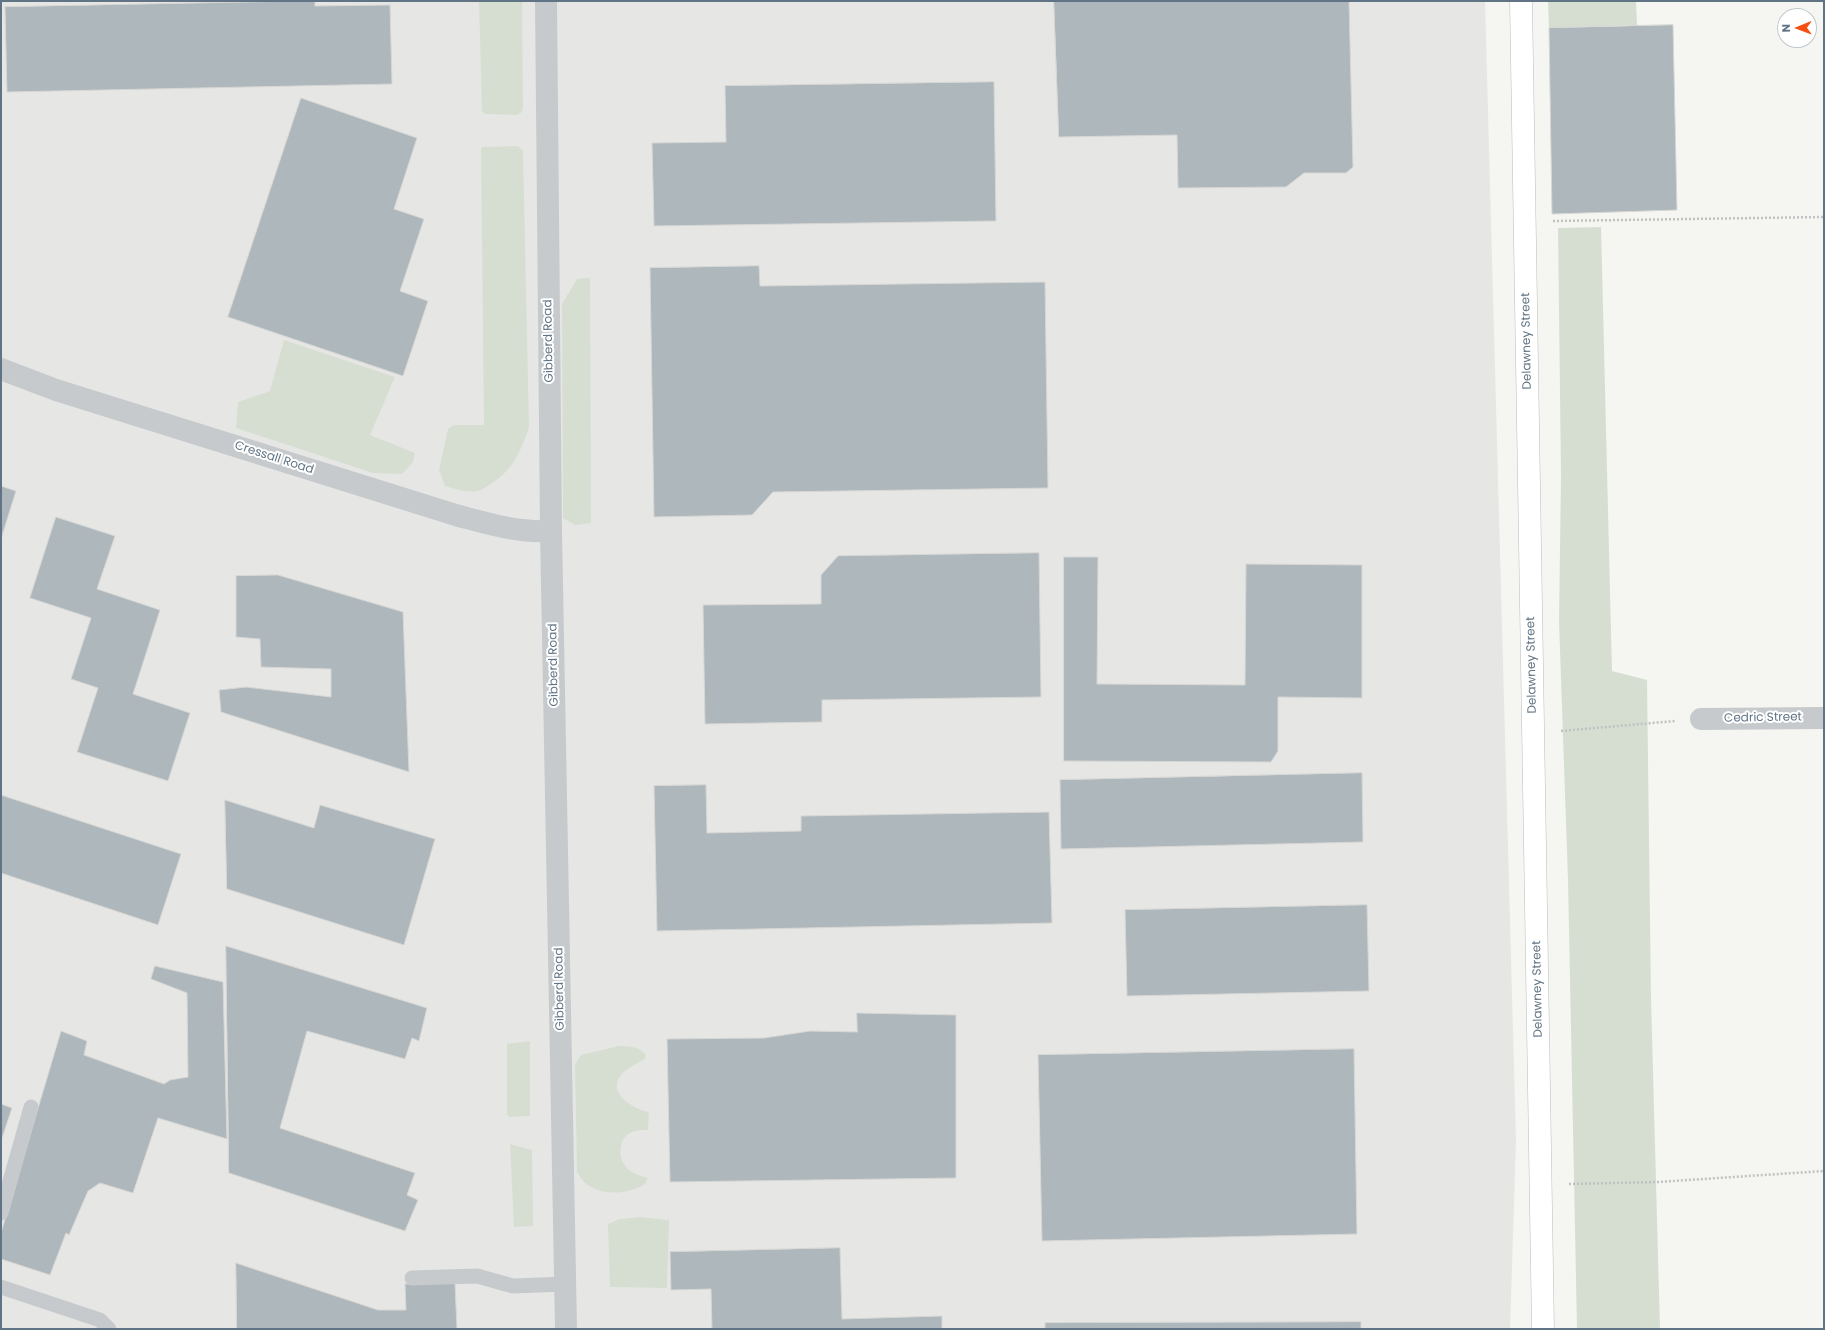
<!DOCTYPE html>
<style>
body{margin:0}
#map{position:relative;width:1825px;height:1330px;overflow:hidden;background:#f5f6f1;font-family:Poppins,sans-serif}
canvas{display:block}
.frame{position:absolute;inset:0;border:2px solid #617485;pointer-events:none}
.north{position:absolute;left:1777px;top:8px;width:40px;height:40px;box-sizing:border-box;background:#fff;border:1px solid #c0c7ce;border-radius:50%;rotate:269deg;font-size:11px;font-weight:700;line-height:16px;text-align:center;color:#617485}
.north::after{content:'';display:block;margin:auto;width:14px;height:18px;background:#f45012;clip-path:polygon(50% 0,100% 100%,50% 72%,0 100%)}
</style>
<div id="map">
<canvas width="1825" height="1330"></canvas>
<div class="frame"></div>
<div class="north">N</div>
</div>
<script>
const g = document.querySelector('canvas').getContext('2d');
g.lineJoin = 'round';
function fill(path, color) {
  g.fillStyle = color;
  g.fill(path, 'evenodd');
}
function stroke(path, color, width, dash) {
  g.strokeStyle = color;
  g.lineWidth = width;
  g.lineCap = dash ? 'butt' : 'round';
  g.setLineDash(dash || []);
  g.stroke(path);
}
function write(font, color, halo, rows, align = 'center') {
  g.font = font + ' Poppins,sans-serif';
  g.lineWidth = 4;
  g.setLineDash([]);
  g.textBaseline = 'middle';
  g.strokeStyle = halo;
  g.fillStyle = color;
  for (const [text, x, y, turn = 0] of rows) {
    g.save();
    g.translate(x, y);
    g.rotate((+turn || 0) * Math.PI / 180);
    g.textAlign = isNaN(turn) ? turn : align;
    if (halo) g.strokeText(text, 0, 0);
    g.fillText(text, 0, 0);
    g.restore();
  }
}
const built = new Path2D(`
 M1 1H1485L1516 1141 1510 1329H1Z`);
const green = new Path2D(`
 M479 1H522L523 107 522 112 517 115 485 114 482 111Z
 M1548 1H1636L1637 25 1549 28Z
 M518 146 523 151 529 427C521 451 512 472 489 485 486 487 482 490 478 491 467 493 455 489 445 486L439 470 448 429 454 425H484L481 149 482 147Z
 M1601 227 1612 671 1647 680 1651 998 1660 1329H1577L1568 880 1559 621 1561 476 1558 228Z
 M590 278 591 523 575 525 563 518 562 304 577 279Z
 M284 340 395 377 370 435 415 453 413 462 402 474 373 473 236 428 238 402 270 391Z
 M530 1041V1116L509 1117 507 1114V1044Z
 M619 1046C631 1046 638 1046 646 1055L645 1059C636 1064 622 1070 618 1080 611 1096 636 1110 649 1112L648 1130C643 1130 637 1130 632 1132 619 1137 617 1156 626 1167 631 1173 640 1176 648 1178L645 1184C625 1197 589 1197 577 1172L575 1064 581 1055Z
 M510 1144 532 1150 533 1226 514 1227Z
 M640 1217 669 1220 667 1288 610 1287 608 1224 620 1219Z`);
const building = new Path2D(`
 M298 1H315V6L390 5 392 84 7 92 5 7Z
 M1054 1H1349L1353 167 1346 173H1304L1286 187 1178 188 1177 135 1059 137Z
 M1673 25 1677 210 1552 214 1549 28Z
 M994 82 996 221 654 226 652 143 726 142 725 86Z
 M301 98 417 138 394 209 424 219 400 291 428 301 403 376 228 317Z
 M759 266 760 286 1045 282 1048 488 773 492 752 515 654 517 650 268Z
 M1 486 16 491 1 539Z
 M56 517 115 536 97 589 160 610 133 694 190 713 168 781 77 752 98 688 71 679 91 618 30 598Z
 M1039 553 1041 697 822 700V722L705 724 703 605 821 604V575L838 556Z
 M1064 557H1098L1097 684 1245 685 1246 564 1362 565V698L1278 697V751L1271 762 1064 761Z
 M278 575 403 612 409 772 221 712 219 690 246 687 331 697V669L261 667 260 639 236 637V576Z
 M1362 773 1363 842 1061 849 1060 780Z
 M706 785 707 833 801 831V816L1049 812 1052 923 657 931 654 786Z
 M1 795 181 854 158 925 1 873Z
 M225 800 314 828 320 805 435 839 404 945 227 889Z
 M1367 905 1369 991 1127 996 1125 910Z
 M226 946 427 1008 419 1041 412 1038 405 1059 307 1031 280 1128 415 1173 407 1195 418 1200 405 1231 229 1173Z
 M155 966 223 982 227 1139 158 1118 133 1193 100 1183 88 1191 69 1235 66 1233 50 1275 1 1259V1233L61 1031 87 1041 84 1055 164 1084 170 1080 188 1077 187 993 151 979Z
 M857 1013 956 1015V1178L670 1182 667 1039 764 1038 810 1031 857 1032Z
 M1354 1049 1357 1234 1042 1241 1038 1055Z
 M1 1104 12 1108 1 1141Z
 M840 1248 842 1319 942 1316V1329H712L711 1289 671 1290 670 1252Z
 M236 1263 378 1310H406L405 1284 455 1283 457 1329H237Z
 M1361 1322V1329H1045V1323Z`);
const path = new Path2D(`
 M1553 221 1824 217
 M1561 731 1675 721
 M1569 1184 1658 1182 1824 1171`);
const lane = new Path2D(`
 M1 1213 31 1107
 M412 1278 477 1276 513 1286 565 1284
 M1 1287 100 1320 109 1329`);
const street = new Path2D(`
 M546 1 551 531 566 1329
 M1 369 56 390 459 516C489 524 519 533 551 531
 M1701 719 1824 718`);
const secondary = new Path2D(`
 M1521 1 1543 1329`);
const streetNames = [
 ["Gibberd Road",549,341,-91],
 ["Delawney Street",1527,341,-91],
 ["Cressall Road",274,458,18],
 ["Gibberd Road",554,665,-91],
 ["Delawney Street",1532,665,-91],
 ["Cedric Street",1763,718,-1],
 ["Gibberd Road",560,989,-91],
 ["Delawney Street",1538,989,-91]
];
fill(built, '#e6e7e5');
fill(green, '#d6ded2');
fill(building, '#aeb7bc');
stroke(building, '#d7d7d4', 1);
stroke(secondary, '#b8bdc2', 23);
stroke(path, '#c0c1c3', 2.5, [2, 2]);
stroke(lane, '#c7cacd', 15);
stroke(street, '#c7cacd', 22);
stroke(secondary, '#fff', 22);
write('12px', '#617485', '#fff', streetNames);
</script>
